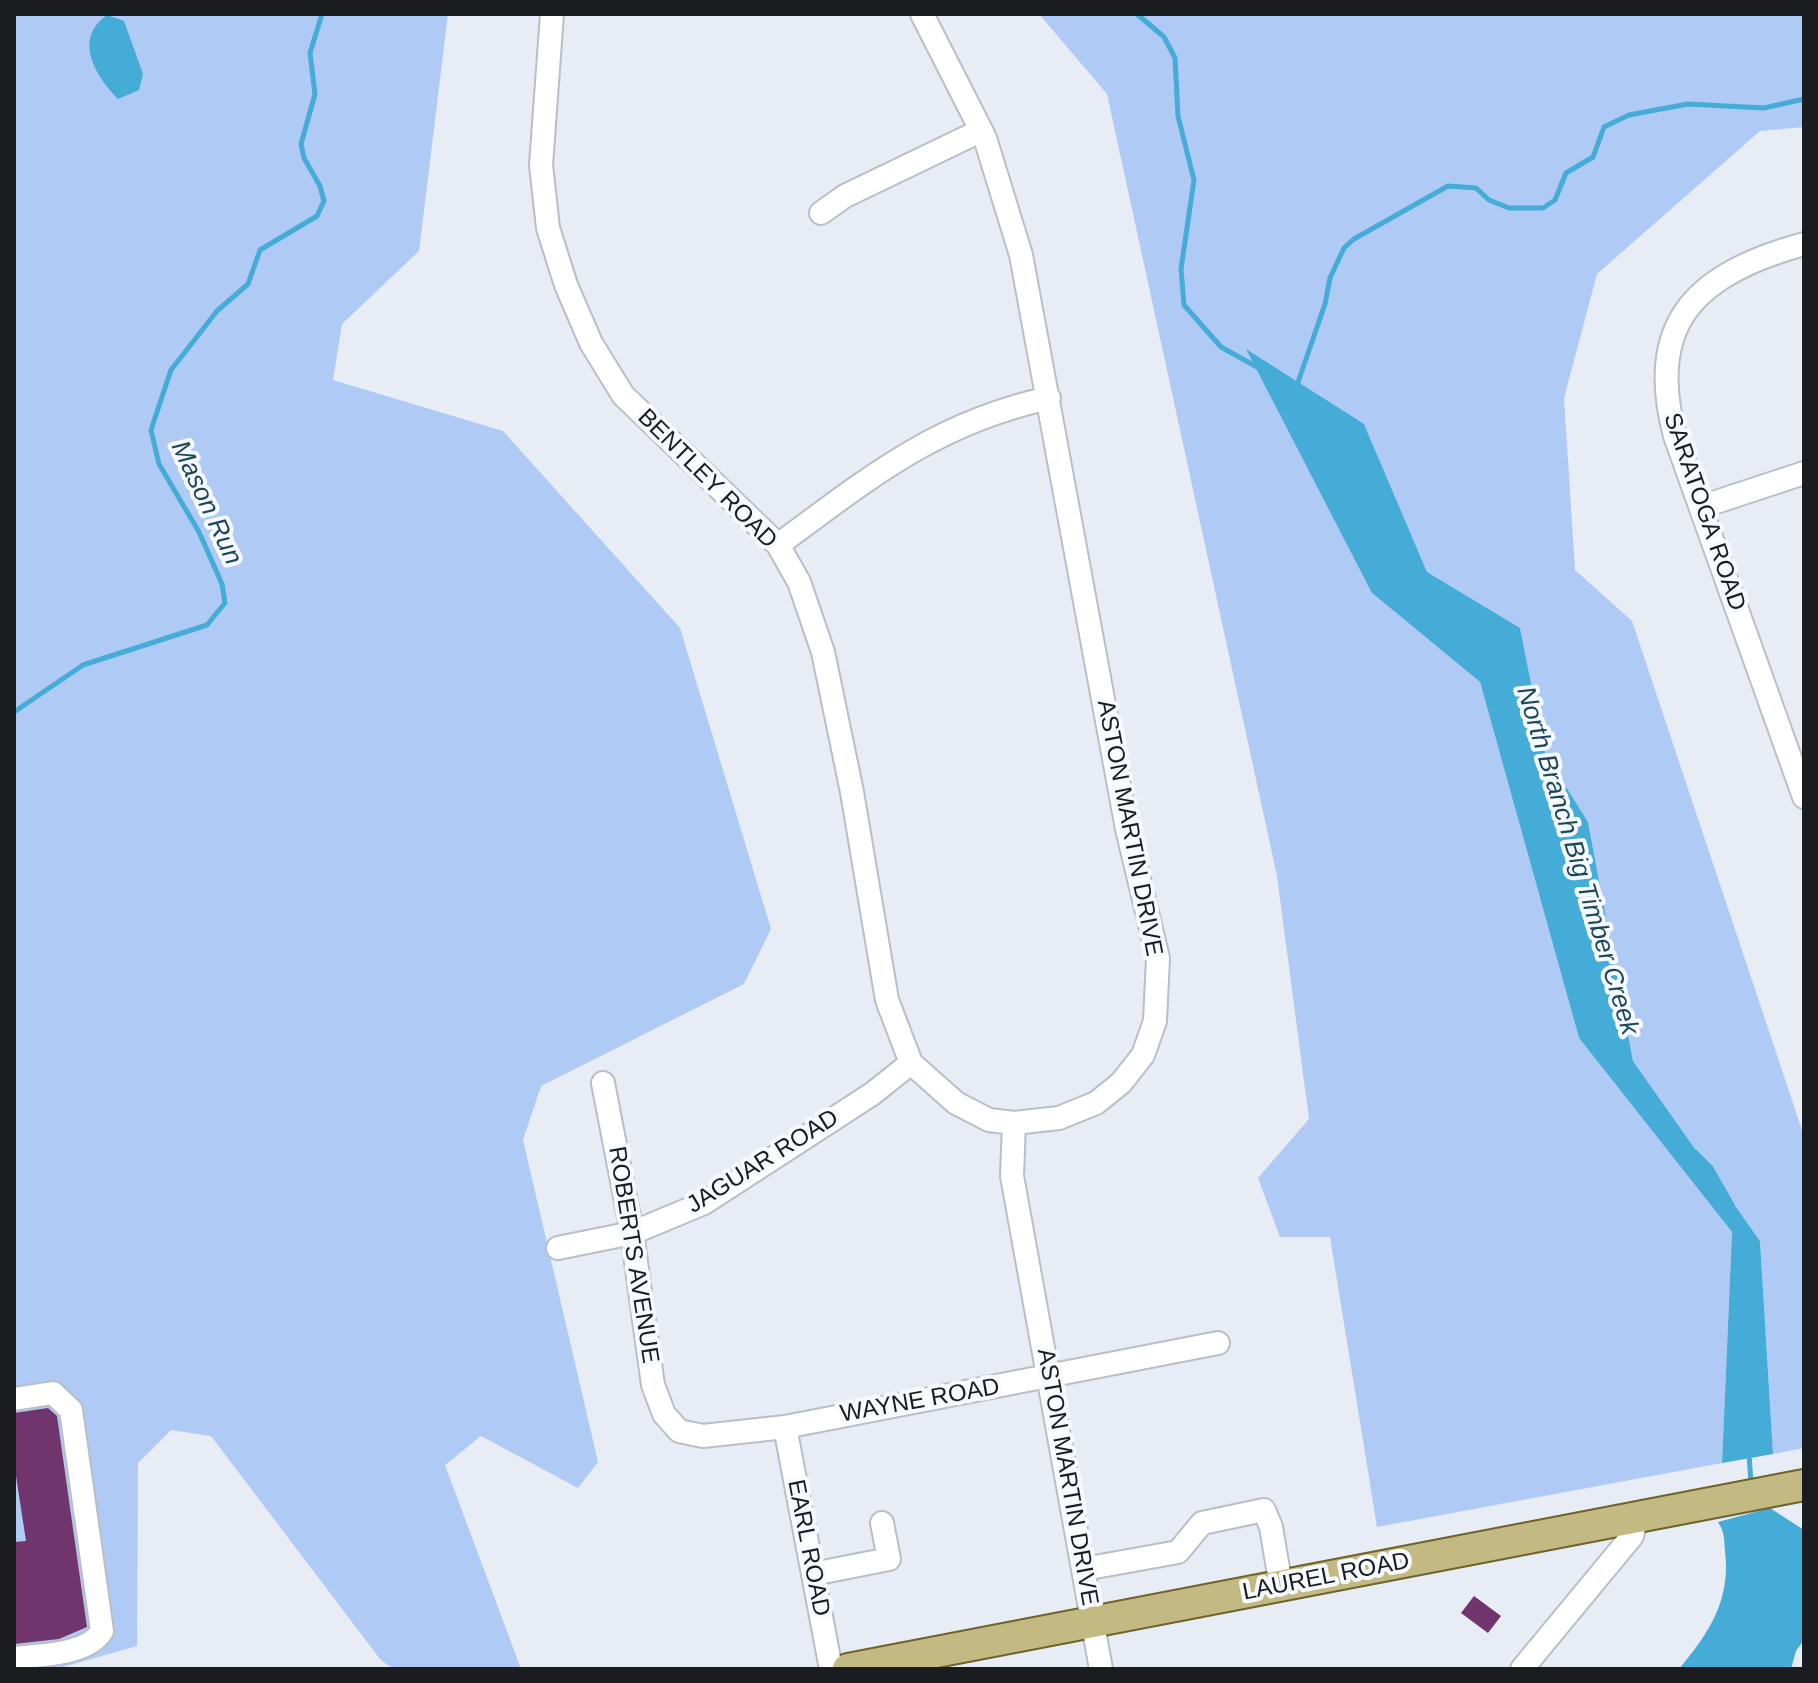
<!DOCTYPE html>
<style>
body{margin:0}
#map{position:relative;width:1818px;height:1683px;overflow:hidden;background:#e7ecf5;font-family:Helvetica,sans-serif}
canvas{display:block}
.frame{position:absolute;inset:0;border:16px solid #1a1c1f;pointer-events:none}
</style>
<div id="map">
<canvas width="1818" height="1683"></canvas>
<div class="frame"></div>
</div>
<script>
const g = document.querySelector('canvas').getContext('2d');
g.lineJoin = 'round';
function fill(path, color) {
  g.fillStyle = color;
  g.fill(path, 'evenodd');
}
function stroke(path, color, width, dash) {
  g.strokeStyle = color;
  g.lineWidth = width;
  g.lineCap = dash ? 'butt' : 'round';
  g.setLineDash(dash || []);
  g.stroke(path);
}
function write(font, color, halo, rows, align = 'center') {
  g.font = font + ' Helvetica,sans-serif';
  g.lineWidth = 8;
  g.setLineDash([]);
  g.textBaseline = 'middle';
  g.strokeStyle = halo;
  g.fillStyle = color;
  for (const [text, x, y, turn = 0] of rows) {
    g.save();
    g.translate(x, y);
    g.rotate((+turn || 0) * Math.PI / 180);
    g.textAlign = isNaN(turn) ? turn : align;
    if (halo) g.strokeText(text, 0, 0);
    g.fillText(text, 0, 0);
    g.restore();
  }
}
const green = new Path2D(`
 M14 14H448L419 251 342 324 333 380 503 431 680 628 771 929 744 984 541 1086 523 1140 598 1462 578 1488 481 1436 445 1465 521 1669H393L380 1659 211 1436 171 1430 138 1463 137 1646 56 1669H14Z
 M1039 14H1804V127L1760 131 1597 274 1564 398 1575 570 1632 621 1804 1136V1448L1773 1454 1760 1241 1633 1061 1588 822 1545 753 1520 629 1427 572 1364 424 1372 593 1480 682 1579 1038 1732 1232 1722 1463 1377 1527 1330 1237H1280L1258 1178 1309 1119 1277 876 1107 94Z`);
const water = new Path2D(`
 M107 15 124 21 143 74 139 90 118 99C95 75 73 39 107 15Z
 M1246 349 1364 424 1427 572 1520 628 1545 753 1588 822 1633 1061 1760 1241 1773 1454 1722 1463 1732 1232 1579 1038 1480 682 1372 593Z
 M1770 1508 1804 1530V1640L1796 1651 1791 1669H1679C1709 1633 1731 1600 1725 1551 1724 1539 1725 1533 1718 1522Z`);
const stream = new Path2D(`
 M1137 14 1164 37 1175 58 1178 116 1194 180 1181 269 1184 305 1221 347 1257 367
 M1297 385 1325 304 1330 278 1344 248 1354 239 1448 186 1476 188 1489 200 1509 208H1543L1555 200 1566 173 1593 157 1604 127 1629 115 1688 104 1764 108 1804 99
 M14 712 83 665 207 625 225 603 222 584 199 532 159 464 151 430 171 370 217 311 248 284 260 250 317 216 324 201 320 186 304 158 301 144 315 94 310 53 322 14
 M1695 1152 1711 1168 1732 1205
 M1749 1454 1751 1483`);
const building = new Path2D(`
 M48 1408 57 1416 87 1627 59 1639 14 1644V1542L26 1541 14 1463V1413Z
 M1474 1596 1501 1616 1488 1633 1461 1613Z`);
const minor = new Path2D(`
 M552 14 541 165 548 228 566 285 591 343 623 395 778 545 799 582 823 652 852 792 887 1000 911 1063 956 1103 989 1120 1014 1123 1059 1118 1096 1103 1121 1083 1143 1055 1155 1021 1158 958 1127 829 1021 255 985 138 922 14
 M821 213 845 196 980 131
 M1804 244C1699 273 1644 320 1675 436L1804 797
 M1701 507 1804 473
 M778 545C869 478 935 423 1049 398
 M603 1083 632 1233 653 1385 664 1414 679 1431 703 1436 785 1427 1218 1343
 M1014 1123 1012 1176 1101 1669
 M558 1248 632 1233 704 1203 872 1094 911 1063
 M14 1399 53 1393 71 1410 102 1631C88 1655 39 1655 14 1658
 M785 1427 831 1669
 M1084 1569 1178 1552 1202 1523 1264 1510 1271 1527 1281 1586
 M813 1574 889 1559 882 1523
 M1522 1669 1632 1536 1637 1516`);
const major = new Path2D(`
 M848 1669 1804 1485`);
const streetNames = [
 ["BENTLEY ROAD",707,479,45],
 ["SARATOGA ROAD",1704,512,71],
 ["ASTON MARTIN DRIVE",1129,828,79],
 ["JAGUAR ROAD",763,1162,-32],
 ["ROBERTS AVENUE",633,1255,81],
 ["WAYNE ROAD",920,1401,-10],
 ["ASTON MARTIN DRIVE",1067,1477,80],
 ["EARL ROAD",808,1548,79],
 ["LAUREL ROAD",1326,1577,-11]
];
const waterNames = [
 ["Mason Run",206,503,65],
 ["North Branch Big Timber Creek",1577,861,73]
];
fill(green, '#afcaf4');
fill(water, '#45acd7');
stroke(stream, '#45acd7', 5);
fill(building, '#71356d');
stroke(minor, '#b9bec7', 26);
stroke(major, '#6e6429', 34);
stroke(minor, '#fff', 22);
stroke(major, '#c3b982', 30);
write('24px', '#1a1c1f', '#f6faff', streetNames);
write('italic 26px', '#1c475a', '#f6faff', waterNames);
</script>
